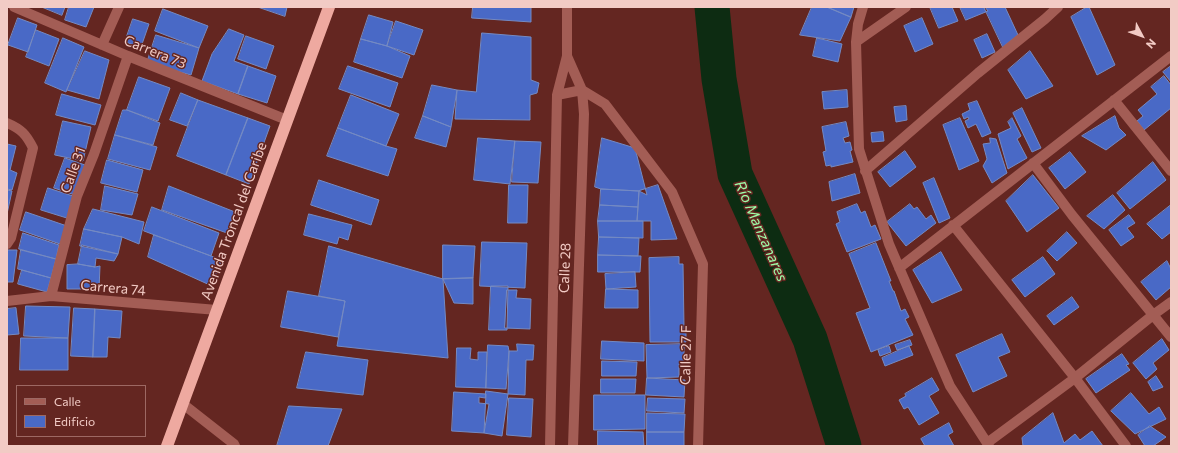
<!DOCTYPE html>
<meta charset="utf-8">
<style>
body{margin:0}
#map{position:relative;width:1178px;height:453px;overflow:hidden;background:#642621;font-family:Commissioner,sans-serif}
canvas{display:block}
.frame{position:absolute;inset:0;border:8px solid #f2cbc5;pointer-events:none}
.legend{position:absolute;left:16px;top:385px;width:130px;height:52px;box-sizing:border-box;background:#642621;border:1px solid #9d6863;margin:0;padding:5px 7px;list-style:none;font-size:12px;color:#f2cbc5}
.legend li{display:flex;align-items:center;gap:8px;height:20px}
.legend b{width:20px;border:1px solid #9d6863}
.north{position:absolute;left:1122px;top:16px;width:40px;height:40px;-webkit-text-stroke:3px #642621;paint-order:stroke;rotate:131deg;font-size:11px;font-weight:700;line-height:16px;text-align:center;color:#f2cbc5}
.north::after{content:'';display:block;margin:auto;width:14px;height:18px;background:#f2cbc5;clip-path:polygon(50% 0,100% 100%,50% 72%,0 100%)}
</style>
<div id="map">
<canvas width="1178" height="453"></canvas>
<div class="frame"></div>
<ul class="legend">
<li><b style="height:5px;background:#a35d55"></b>Calle</li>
<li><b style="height:11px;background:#4969c6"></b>Edificio</li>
</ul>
<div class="north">N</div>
</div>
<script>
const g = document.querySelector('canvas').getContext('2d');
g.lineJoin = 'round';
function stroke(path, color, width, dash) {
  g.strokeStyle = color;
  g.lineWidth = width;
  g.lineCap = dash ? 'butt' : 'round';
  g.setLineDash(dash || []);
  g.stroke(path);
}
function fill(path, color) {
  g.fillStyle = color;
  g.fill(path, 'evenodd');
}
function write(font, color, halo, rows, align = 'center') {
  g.font = font + ' Commissioner,sans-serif';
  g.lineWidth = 3;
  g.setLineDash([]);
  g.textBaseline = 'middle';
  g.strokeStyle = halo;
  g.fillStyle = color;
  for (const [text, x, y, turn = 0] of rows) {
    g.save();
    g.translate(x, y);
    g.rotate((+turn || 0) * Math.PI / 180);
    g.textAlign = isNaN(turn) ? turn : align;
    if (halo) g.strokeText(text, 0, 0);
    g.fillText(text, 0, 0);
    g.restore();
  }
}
const river = new Path2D(`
 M712 7 719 79 735 174 810 339 844 446`);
const building = new Path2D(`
 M42 7H65L62 15Z
 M69 7H94L86 27 65 20Z
 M258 7H287L285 16Z
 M473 7H531V22L472 18Z
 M812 7H827L851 17 840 41 800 35Z
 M827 7H854L851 17Z
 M930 7H952L958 21 939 28Z
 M960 7H985L988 11 966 20Z
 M984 7H1005L1018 35 1003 47Z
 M1087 7H1089L1115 65 1097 75 1071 17Z
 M163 9 208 26 199 48 155 31Z
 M369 15 393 22 387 46 361 39Z
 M18 18 37 25 28 52 8 45Z
 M922 18 933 44 915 52 904 26Z
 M133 19 149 24 141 47 125 42Z
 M396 21 423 30 414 55 387 46Z
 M229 29 244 35 234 61 248 66 238 94 202 81 212 54Z
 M36 30 59 39 49 66 26 57Z
 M482 33 531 37V80L539 83 537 93 530 95V120L455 119 457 90 476 92Z
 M987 34 995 52 982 58 974 40Z
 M156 35 199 48 191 75 147 63Z
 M246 36 274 46 266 69 238 59Z
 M63 38 84 47 66 92 45 83Z
 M817 38 842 44 838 62 813 56Z
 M361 39 387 46 410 56 402 78 354 62Z
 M85 51 109 60 99 99 67 90Z
 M1030 51 1053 86 1026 99 1008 70Z
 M248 66 276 76 267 103 238 94Z
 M348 66 398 83 390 107 339 89Z
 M1171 66V82L1163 72Z
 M1164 76 1171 85V108L1144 130 1137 121 1143 116 1138 110 1157 94 1151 87Z
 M139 77 170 88 158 121 127 110Z
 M432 85 457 90 451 127 423 116Z
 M847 90 848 107 824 109 822 92Z
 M181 93 198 100 187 126 170 120Z
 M62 94 101 105 95 125 56 115Z
 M351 95 399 114 386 146 338 128Z
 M198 100 248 118 226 175 177 156Z
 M977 101 991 133 982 137 976 124 968 128 965 121 969 119 968 117 964 119 962 114 970 110 968 104Z
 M906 106 907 120 896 122 894 107Z
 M1022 108 1041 148 1032 152 1013 113Z
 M123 110H127L160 123 153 145 115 135Z
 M423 116 451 127 446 147 415 138Z
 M1115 116 1119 128 1126 135 1106 150 1082 136Z
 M248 118 270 126 249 184 226 175Z
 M960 118 979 161 959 170 943 125Z
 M1012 118 1021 136 1017 139 1027 158 1008 169 998 134 1011 128 1008 122Z
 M63 121 91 127 83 161 55 155Z
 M846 122 849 136 843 138 845 143 850 142 852 150 850 151 853 162 831 167V165L826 166 823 152 826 151 822 127Z
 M338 128 386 146 397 149 388 176 327 156Z
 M883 132 884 141 872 142 871 133Z
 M115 135 157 147 150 170 108 159Z
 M478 138 515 141 510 184 474 180Z
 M602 138 635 148 647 195 639 191 601 189 595 187Z
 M990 138 996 139 1007 173 992 183 983 166 987 159 983 144 990 143Z
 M515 141 541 142 538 183 512 182Z
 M7 144 16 146 10 170 17 173 12 190 7 189Z
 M905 151 916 167 890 187 878 172Z
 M1070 152 1086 172 1065 189 1049 168Z
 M65 158 85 165 75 195 54 188Z
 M107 160 143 170 137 192 101 183Z
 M1153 162 1166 180 1130 209 1117 193Z
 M855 174 860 193 832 201 829 182Z
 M1033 175 1059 208 1027 232 1006 201Z
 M934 178 950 218 939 223 923 183Z
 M319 180 379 200 371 225 311 205Z
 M509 185H528L527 223H508Z
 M658 185 677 239 651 240V221H637L639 191Z
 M105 186 138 194 132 215 101 210Z
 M169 186 235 212 227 233 162 210Z
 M48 188 76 197 70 219 41 210Z
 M601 189 639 191 638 207 600 205Z
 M7 190 12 191 7 214Z
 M1113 195 1125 210 1104 229 1087 216Z
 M857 204 861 213 865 211 871 227 875 225 881 239 847 252 836 224 840 222 837 212Z
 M910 204 914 209 917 207 926 219 931 215 936 223 906 246 887 222Z
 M600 205 638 207 637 221H598Z
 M1171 205V232L1162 239 1147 224Z
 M152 207 219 233 211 256 144 231Z
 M93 209 144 222 139 244 122 237 84 229Z
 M26 212 67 226 60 244 20 230Z
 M309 214 352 225 348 240 339 237 337 244 304 235Z
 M1129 215 1135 223 1127 228 1134 237 1121 246 1109 230Z
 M598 221H643V238L599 237Z
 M84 229 122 237 118 254 80 246Z
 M1067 232 1077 243 1057 261 1047 251Z
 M23 233 59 245 56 259 19 249Z
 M154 235 222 260 212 286 148 257Z
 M599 237 639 238 638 256 598 255Z
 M482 242 527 243 525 288 480 286Z
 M876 243 891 281H889L893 291H894L901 311 905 309 909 317 905 319 913 335 871 352 856 313 870 308 849 254Z
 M82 245 118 254 114 261 96 258 95 267 78 264Z
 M443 245 475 246 473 278 443 279Z
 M329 246 443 279 448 358 337 346 345 301 319 296Z
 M7 250H17L13 282H7Z
 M21 250 56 259 51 278 18 269Z
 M941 252 962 290 932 303 913 270Z
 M598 255 641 256 640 272H598Z
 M679 257V264H683L684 327H686V342H650L649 258Z
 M1043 257 1055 274 1025 297 1012 280Z
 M1167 261 1171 269V287L1156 300 1141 282Z
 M78 264 95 267 100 266 99 289H67V265Z
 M22 270 51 278 47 292 18 284Z
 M635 272 636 287 606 289 605 274Z
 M473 278V304L454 303 443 279Z
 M491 286H508L507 330H489Z
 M606 289 638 290V308H605Z
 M507 290H517L516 298 531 299 530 329 505 328Z
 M288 291 345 301 338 337 281 327Z
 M1072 297 1079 307 1054 325 1047 316Z
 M26 306 70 307 68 338 24 336Z
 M16 308 19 334 7 335V309Z
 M74 308 95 309 93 357 71 356Z
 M95 309 122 311 120 338 108 337 107 357H93Z
 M1002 334 1010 352 998 357 1007 376 973 392 956 355Z
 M21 338H68V370H20Z
 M1162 339 1169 350 1153 363 1157 369 1146 379 1133 363Z
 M910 340 912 345 897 350 895 345Z
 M602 341 644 343V361L601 359Z
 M517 344 534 345 533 360H526L525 395 508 394 509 351H517Z
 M684 344V364H679V377L647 378 646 345Z
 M488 345 508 346 509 351 506 389 486 388Z
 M889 346 891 352 880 356 878 350Z
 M909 346 913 355 885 366 882 358Z
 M457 348H471L470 359 478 360V352H487L486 388 456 387Z
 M306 352 368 360 363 395 297 388Z
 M1122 354 1129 364 1126 365 1130 370 1096 393 1086 379Z
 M602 361 637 362 636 376H602Z
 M1156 376 1163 387 1153 391 1148 382Z
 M647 378 685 380 684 397 646 395Z
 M932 378 939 390 929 396 939 413 919 425 908 407 904 409 899 400 906 396 905 394Z
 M601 379H636L635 393H601Z
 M486 391 508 394 502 436 484 433 489 404 479 403V397L485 398Z
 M454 392 486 394 484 433 452 431Z
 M1131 393 1149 414 1159 407 1166 419 1135 434 1111 411Z
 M594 395H645V429L594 430Z
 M509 398 533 399 531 437 507 435Z
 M648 398 685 399 684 413 647 411Z
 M289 406 342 409 328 446H277Z
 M647 413 685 414 684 432H647Z
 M1053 413 1064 443 1075 434 1080 440 1092 431 1103 446H1023L1022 438Z
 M949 423 953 432 948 435 954 446H925L921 439Z
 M1150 426 1166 437 1153 446H1145L1138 435Z
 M598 431 643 432 644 446H598Z
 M647 432H684V446H647Z`);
const minor = new Path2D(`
 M14 7 128 56 287 120
 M863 7 858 24 856 42 859 149 889 244 950 386 989 446
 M856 42 906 7
 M102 45 119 7
 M567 56 582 90 584 114 573 446
 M557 95 582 90 605 104 672 192 703 264 698 446
 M1114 100 1171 171
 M7 123C21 129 26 134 33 148L11 238 7 244
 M1033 163 1072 215 1171 337
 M865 171 978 73 1045 19 1058 7
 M953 225 1075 378 1126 446
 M899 268 1171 56
 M51 296 77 196 94 154 128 56
 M7 301 51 296 217 310
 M183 404 234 444 235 446
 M987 443 1075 378 1153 315 1171 302
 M550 446 557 95 567 56V7`);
const highway = new Path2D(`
 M167 446 329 7`);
const streetNames = [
 ["Carrera 73",155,52,22],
 ["Calle 31",73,170,-70],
 ["Avenida Troncal del Caribe",234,221,-70],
 ["Calle 28",565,268,-88],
 ["Carrera 74",113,288,5],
 ["Calle 27 F",686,355,-89]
];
const waterNames = [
 ["Río Manzanares",761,231,66]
];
stroke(river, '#0d2c12', 35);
fill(building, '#4969c6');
stroke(building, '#748ac3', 1);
stroke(minor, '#a35d55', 10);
stroke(highway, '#eea9a0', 12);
write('14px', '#f2cbc5', '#642621', streetNames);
write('italic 15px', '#9dfba8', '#642621', waterNames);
</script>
